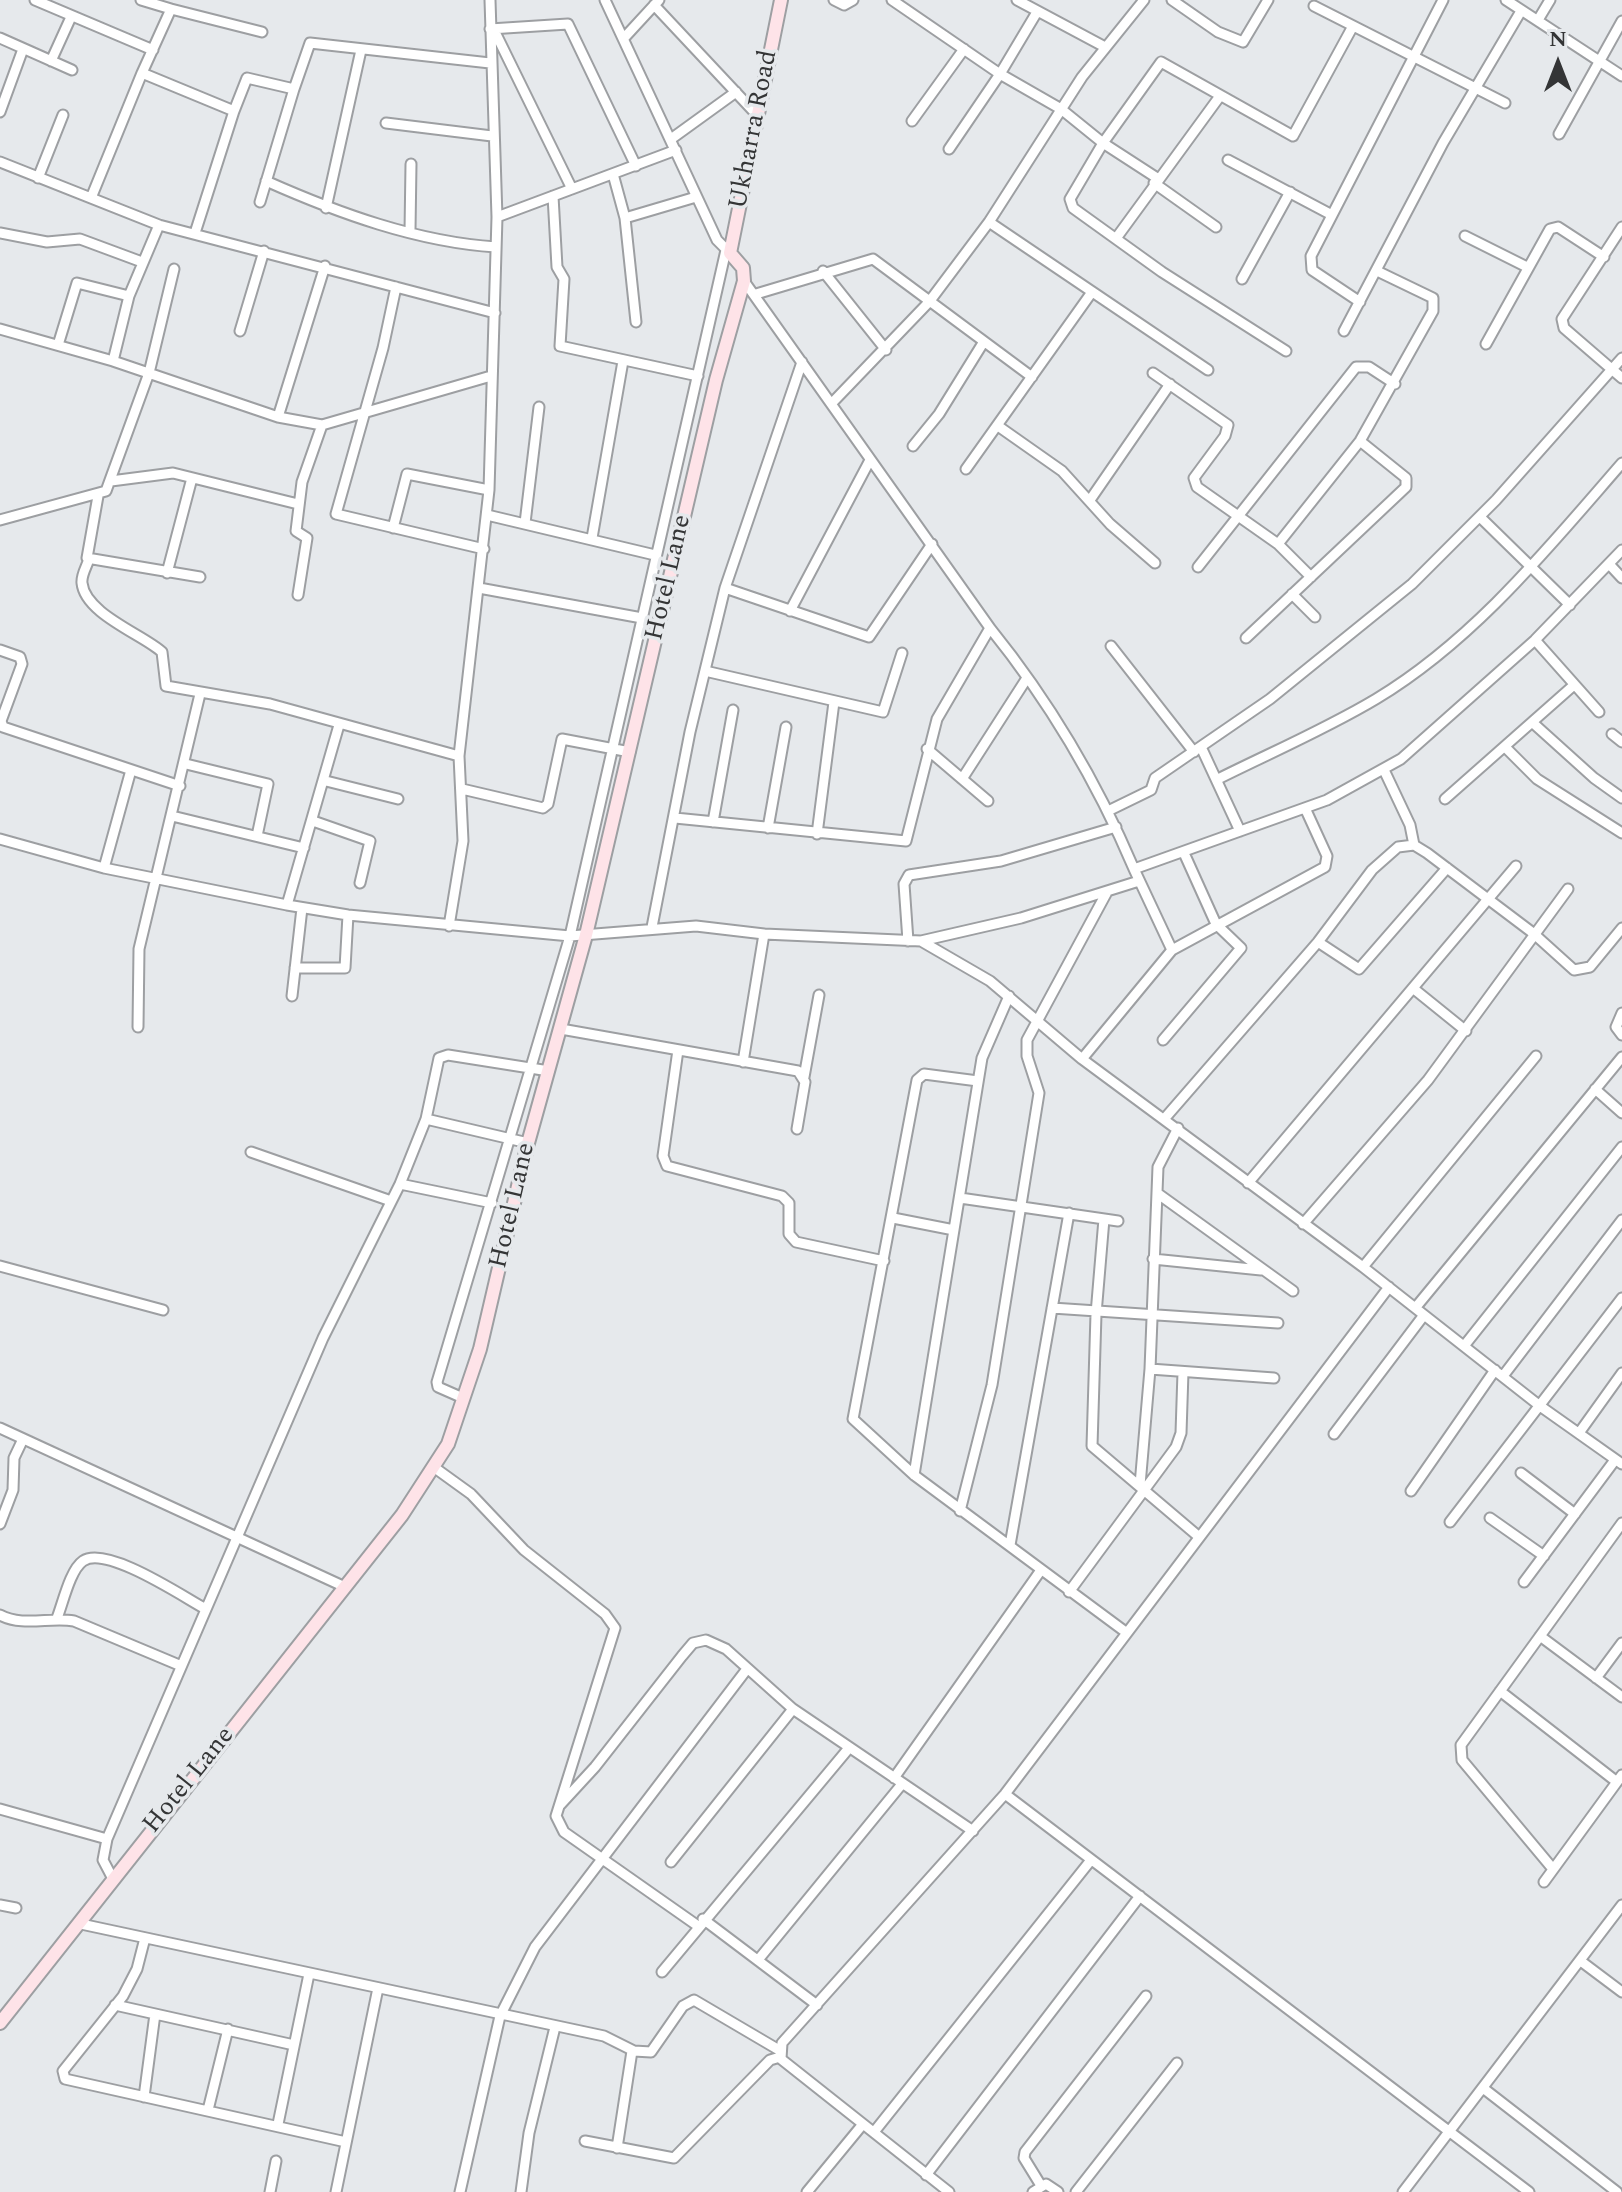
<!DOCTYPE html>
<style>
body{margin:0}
#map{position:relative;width:1622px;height:2192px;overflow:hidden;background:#e6e9ec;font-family:Spectral,serif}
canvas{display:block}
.north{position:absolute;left:1518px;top:24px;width:80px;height:80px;-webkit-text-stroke:6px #e6e9ec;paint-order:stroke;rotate:0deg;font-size:22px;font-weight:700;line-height:32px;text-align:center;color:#343536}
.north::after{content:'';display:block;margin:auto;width:28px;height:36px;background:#343536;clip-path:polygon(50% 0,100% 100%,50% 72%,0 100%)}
</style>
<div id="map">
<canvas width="1622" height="2192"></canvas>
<div class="north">N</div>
</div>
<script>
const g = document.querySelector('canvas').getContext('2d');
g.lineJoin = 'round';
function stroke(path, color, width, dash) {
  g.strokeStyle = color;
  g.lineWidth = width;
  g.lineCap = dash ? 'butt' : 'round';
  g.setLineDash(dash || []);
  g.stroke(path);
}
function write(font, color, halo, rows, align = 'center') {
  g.font = font + ' Spectral,serif';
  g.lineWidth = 7;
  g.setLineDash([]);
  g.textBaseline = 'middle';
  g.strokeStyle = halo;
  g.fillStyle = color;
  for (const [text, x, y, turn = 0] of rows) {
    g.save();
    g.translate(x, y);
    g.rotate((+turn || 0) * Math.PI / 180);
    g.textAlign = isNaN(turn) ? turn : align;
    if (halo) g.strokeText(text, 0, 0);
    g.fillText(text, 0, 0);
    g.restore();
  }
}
const street = new Path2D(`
 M35 0 153 50
 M141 0 171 9
 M605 0 717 240 730 253
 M834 0 844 5 853 0
 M892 0 1000 74 949 149
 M1017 0 1105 47
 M1172 0 1218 32 1243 42 1268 0
 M1506 0 1622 76
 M654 5 759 117
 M1314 6 1505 103
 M1037 12 1000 74 1061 109 1103 143 1157 178
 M1538 20 1550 0
 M490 29 568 24 636 166
 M494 30 572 189
 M262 32 171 9 142 73 234 111 247 78 294 89 310 43 490 63
 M0 38 72 70
 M624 38 659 0
 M51 61 71 17
 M0 112 23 49
 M912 121 964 49
 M386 123 492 136
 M1559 134 1622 21
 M671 139 736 92
 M1228 160 1332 215
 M0 162 159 225 495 313
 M613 174 625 218 636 322
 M38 178 63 115
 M266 181C338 213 417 242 496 247
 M1154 183 1216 227
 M553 196 557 267 564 279 560 346 698 376
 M91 198 142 73
 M260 202 294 89
 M326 208 361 50
 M497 217 676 150
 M625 218 696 197
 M989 222 1208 370
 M1622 227 1562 319 1564 328 1622 378
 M410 231 411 164
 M0 233 47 242 80 239 142 262
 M195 233 234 111
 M1465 236 1527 267
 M1117 237 1220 96
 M823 271 886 350
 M1242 279 1290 192
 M396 287 383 348 336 514 484 549
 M756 294 873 259 1032 377
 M1360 302 1312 270 1311 256 1443 0
 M0 329 113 361 278 417 322 425 491 376
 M240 331 264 251
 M1344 331 1443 143 1521 11
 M1486 344 1550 229 1558 227 1604 257
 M58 345 77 283 129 296
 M1286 351 1162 272 1073 208 1070 199 1103 143 1161 62 1293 136 1353 26
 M113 361 129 296 159 225
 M1153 373 1228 425 1225 436 1194 478 1197 487 1278 544 1311 577
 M832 403 929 302 989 222 1082 77 1144 0
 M278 417 325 266
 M998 426 1062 471 1110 524 1155 563
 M913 446 939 414 983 343
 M966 469 1092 292
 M111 481 173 473 298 504
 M98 496 87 558 200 577
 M1090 500 1170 384
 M487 515 655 555
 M1480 517 1570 605
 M0 520 106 491 149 373 174 269
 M525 523 539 407
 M393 528 407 474 489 490
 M592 538 623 361
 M1278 544 1360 441 1433 311V298L1377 271
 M89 559C87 566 81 575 82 583 85 614 144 635 162 652L166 686 270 704 459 756
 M1609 564 1622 578
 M1198 567 1356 367H1369L1395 384
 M167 573 192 478
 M479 588 642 618
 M725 588 869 637 932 544
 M1292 594 1315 617
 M298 595 307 538 296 531 302 482 322 425
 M790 611 870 460
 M990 628C1049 701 1097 782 1134 869
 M1246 638 1406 487V478L1360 441
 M1535 640 1599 712
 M1111 646 1194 752
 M0 650 20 657 22 664 1 721 3 727 180 786
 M705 671 883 712 902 653
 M1533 723 1594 778 1622 798
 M1612 734 1622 742
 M1201 747 1240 831
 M1505 747 1537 779 1622 833
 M927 749 988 801
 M186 764 268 784 257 836
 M1384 770 1410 825 1414 845
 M962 779 1027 678
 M1218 779C1270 753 1326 729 1376 699 1474 640 1548 548 1622 463
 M326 781 398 799
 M462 789 543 808 548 804 562 739 630 752
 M1445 799 1574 685
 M1110 810 1151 790 1155 778 1270 699 1412 584 1496 500 1622 358
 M172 816 304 848
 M675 818 906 841 937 719 990 628 744 281
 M313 821 370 841 360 883
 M713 822 733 710
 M768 828 786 727
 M817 834 834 702
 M0 839 104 868 287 905 348 915 570 936 696 926 764 934 921 941 1021 918 1139 881
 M104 868 131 770
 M287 905 339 725
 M449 926 463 841 459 756 489 490 497 217 490 0
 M652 927 690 732 725 588 802 362
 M908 941 904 884 909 875 1001 861 1116 827
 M921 941 990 981 1082 1059 1363 1267 1540 1406 1622 1464
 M1318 942 1359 969 1447 868
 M1172 950 1325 867 1327 856 1305 808
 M295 968H345L348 915
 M1414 989 1466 1031
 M292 996 302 908
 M1622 1013 1616 1027 1622 1035
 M138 1027 139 949 200 694
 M561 1029 798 1071 805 1082 797 1129
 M1163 1040 1241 948 1216 924 1184 853
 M678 1050 663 1156 667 1166 782 1196 789 1203V1234L796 1242 884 1261
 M1082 1059 1172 950 1134 869 1327 800 1401 759 1535 640 1622 550
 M743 1062 764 934
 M804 1077 819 995
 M978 1081 924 1074 917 1080 853 1419 914 1475 1127 1633
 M1595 1089 1622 1113
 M1165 1118 1318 942 1372 870 1398 847 1414 845 1427 853 1533 933 1574 970 1590 967 1622 928
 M426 1119 528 1143
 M251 1152 391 1201
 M1248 1183 1516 866
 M400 1184 492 1203
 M1157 1193 1293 1291
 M960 1198 1118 1221
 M893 1218 954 1230
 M1104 1219 1096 1314 1092 1446 1198 1536
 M1303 1224 1428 1080 1568 889
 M1153 1259 1261 1270
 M0 1266 163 1310
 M1363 1267 1536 1056
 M1416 1307 1622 1057
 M1052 1308 1278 1323
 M1464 1346 1622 1147
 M1150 1369 1274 1378
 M1503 1376 1622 1220
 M463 1398 438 1387 437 1382 570 936 726 250
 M0 1428 345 1587
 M1579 1433 1622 1373
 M1334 1434 1424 1315
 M435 1468 471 1494 524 1550 605 1614 615 1628 556 1816 564 1832 698 1926
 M1521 1473 1575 1514
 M914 1475 982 1058 1009 996
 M1140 1485 1150 1369 1158 1167 1178 1128
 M1411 1491 1495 1370
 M960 1511 992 1385 1039 1093 1027 1056V1040L1107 892
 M1490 1518 1544 1556
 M1450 1522 1622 1298
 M0 1524 13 1490 14 1458 23 1439
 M1010 1545 1069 1213
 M1524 1582 1615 1460
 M1069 1592 1176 1447 1181 1433 1183 1372
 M0 1615C23 1627 49 1617 74 1621L179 1665
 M57 1618C63 1603 70 1570 83 1561 106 1545 182 1596 204 1608
 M1540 1636 1622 1697
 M1596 1678 1622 1643
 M1500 1691 1617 1782
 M894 1778 1041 1570
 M1005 1794 1529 2192
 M560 1805 595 1767 682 1656 693 1643 706 1640 726 1649 793 1709 973 1831
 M0 1809 107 1839
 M671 1862 793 1709
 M1553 1869 1462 1760 1461 1745 1622 1523
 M113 1879 103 1860 107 1839 323 1338 400 1184 426 1119 439 1058 448 1055 549 1071
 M1544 1882 1622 1775
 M0 1905 16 1908
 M703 1919 817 2005
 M81 1924 604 2036 634 2051 651 2052 683 2006 694 2000 779 2050
 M145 1938 137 1969 123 1996 63 2071 65 2079 346 2142
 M758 1960 902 1784
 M1582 1962 1622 1992
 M662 1972 849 1748
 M115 2005 294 2045
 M1483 2088 1617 2192
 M144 2097 155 2014
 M208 2110 228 2029
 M278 2124 309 1974
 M874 2132 1091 1860
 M585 2141 674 2158 770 2060 780 2057
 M617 2148 632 2051
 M926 2175 1140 1896
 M1040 2184 1024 2158 1025 2152 1146 1996
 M270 2192 276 2161
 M336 2192 378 1988
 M460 2192 500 2016 535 1947 747 1669
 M521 2192 529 2133 555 2027
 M807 2192 863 2124
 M949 2192 781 2059 782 2043 1005 1794 1389 1287
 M1033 2192 1046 2184 1058 2192
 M1076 2192 1177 2063
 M1403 2192 1622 1905`);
const secondary = new Path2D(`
 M0 2023 402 1515 448 1444 480 1349 528 1143 586 935 716 380 744 281 743 268 730 253 781 0`);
const streetNames = [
 ["Ukharra Road",755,130,-79],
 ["Hotel Lane",670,578,-77],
 ["Hotel Lane",514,1206,-77],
 ["Hotel Lane",190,1781,-51]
];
stroke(street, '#9d9fa2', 13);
stroke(secondary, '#9d9fa2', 16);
stroke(street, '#fff', 9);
stroke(secondary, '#fee3e8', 12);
write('26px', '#343536', '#e6e9ec', streetNames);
</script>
